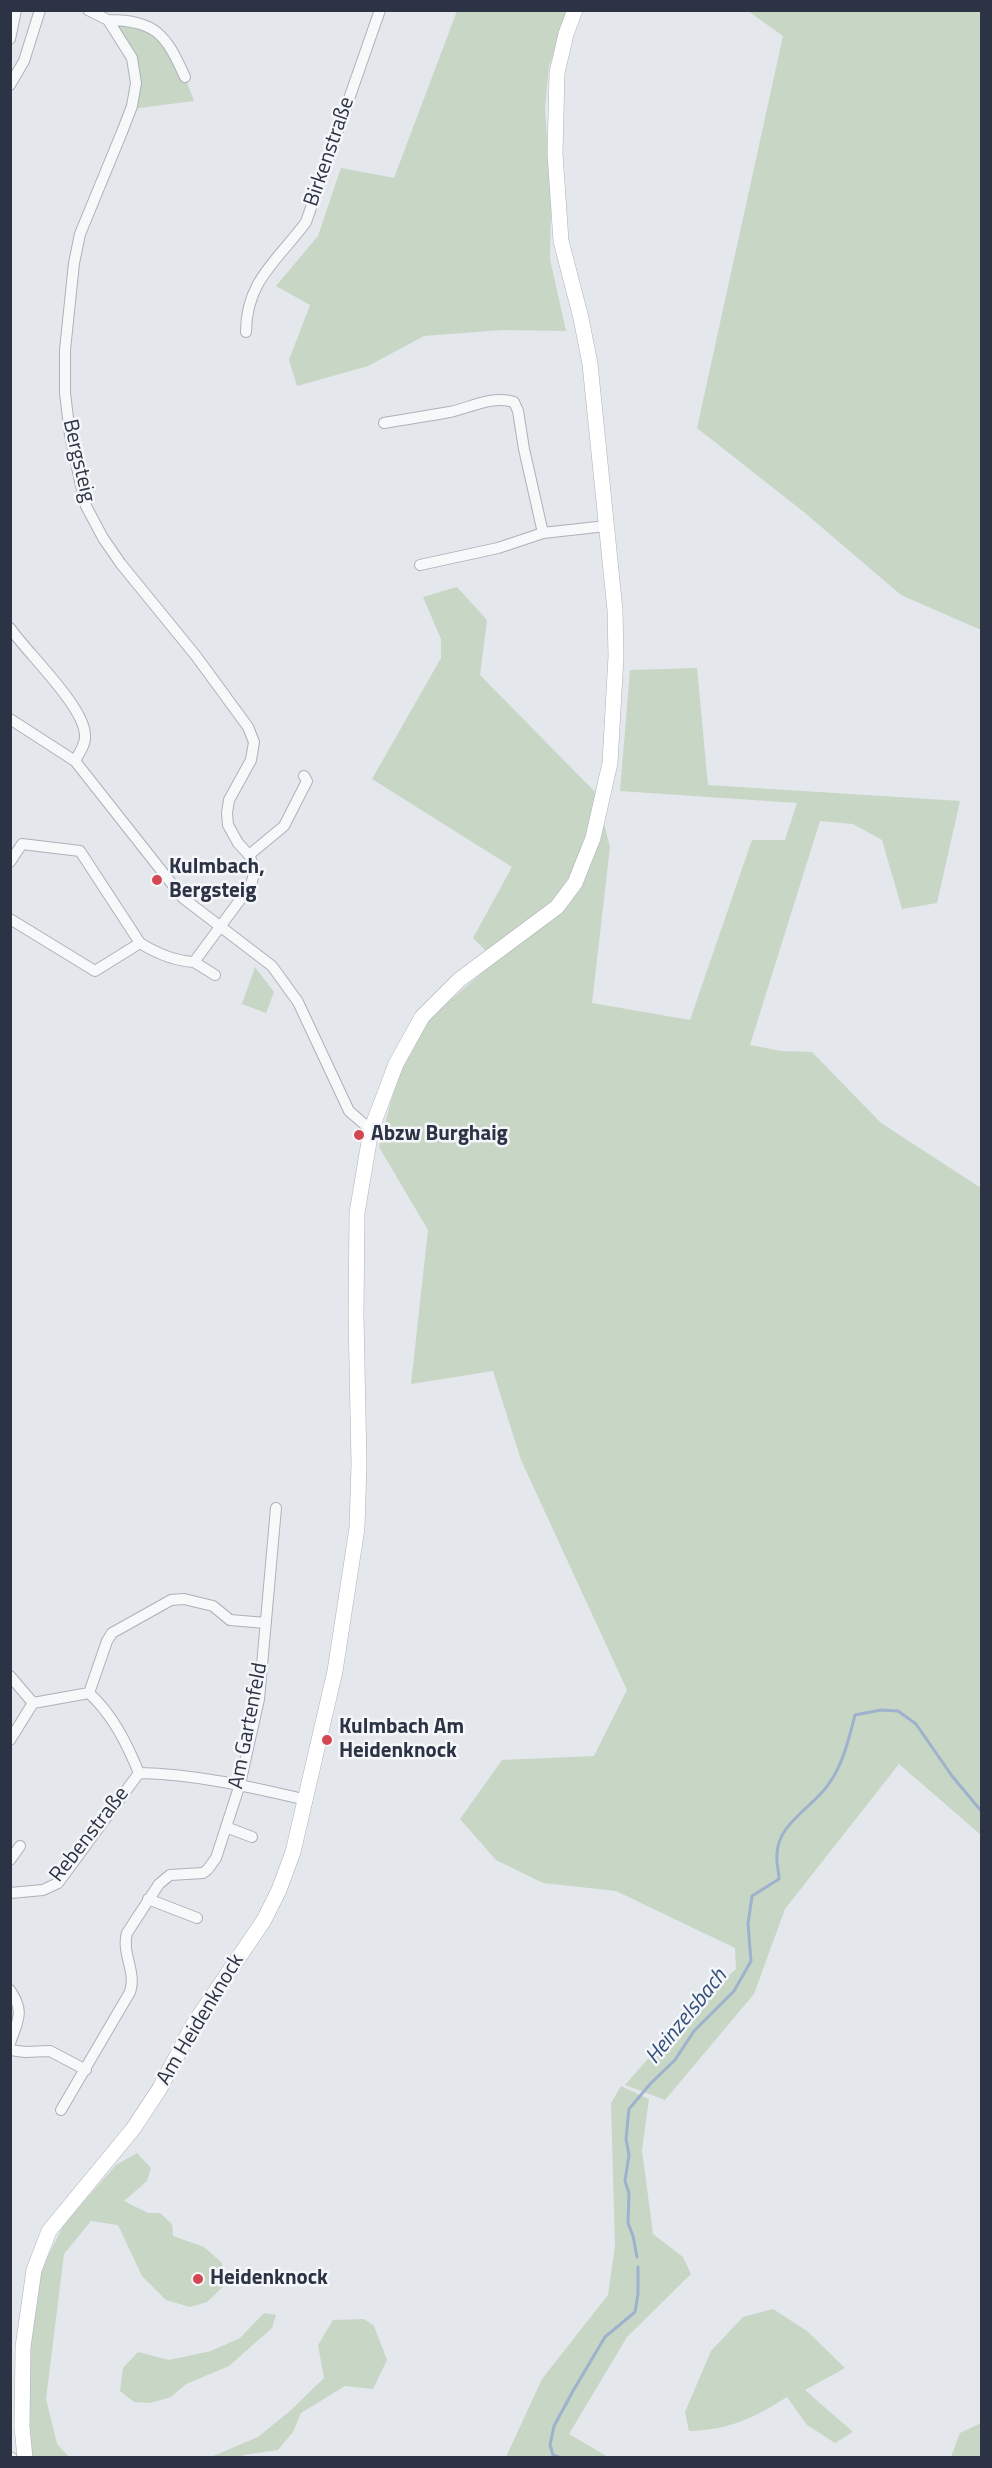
<!DOCTYPE html>
<meta charset="utf-8">
<style>
body{margin:0}
#map{position:relative;width:992px;height:2468px;overflow:hidden;background:#e4e7ec;font-family:"Titillium Web",sans-serif}
canvas{display:block}
.frame{position:absolute;inset:0;border:12px solid #2b3345;pointer-events:none}
</style>
<div id="map">
<canvas width="992" height="2468"></canvas>
<div class="frame"></div>
</div>
<script>
const g = document.querySelector('canvas').getContext('2d');
g.lineJoin = 'round';
function fill(path, color) {
  g.fillStyle = color;
  g.fill(path, 'evenodd');
}
function stroke(path, color, width, dash) {
  g.strokeStyle = color;
  g.lineWidth = width;
  g.lineCap = dash ? 'butt' : 'round';
  g.setLineDash(dash || []);
  g.stroke(path);
}
function write(font, color, halo, rows, align = 'center') {
  g.font = font + ' "Titillium Web",sans-serif';
  g.lineWidth = 5;
  g.setLineDash([]);
  g.textBaseline = 'middle';
  g.strokeStyle = halo;
  g.fillStyle = color;
  for (const [text, x, y, turn = 0] of rows) {
    g.save();
    g.translate(x, y);
    g.rotate((+turn || 0) * Math.PI / 180);
    g.textAlign = isNaN(turn) ? turn : align;
    if (halo) g.strokeText(text, 0, 0);
    g.fillText(text, 0, 0);
    g.restore();
  }
}
const green = new Path2D(`
 M457 11H571L549 66 545 108 551 207 550 259 566 331 502 330 424 336 368 366 297 386 289 360 310 305 276 286 318 236 341 168 394 178Z
 M748 11H981V630L901 595 805 513 697 428 783 36Z
 M108 20C117 21 132 19 140 22 169 34 184 74 194 101L131 109 136 72Z
 M457 587 487 620 480 675 596 793 610 847 592 1003 690 1020 752 840H785L797 803 620 791 630 670 697 668 708 785 960 801 937 903 902 909 882 840 853 824 820 821 750 1045 781 1051 812 1052 881 1123 981 1188V1835L899 1764 785 1909 754 1994 665 2100 625 2085 685 2016 736 1969 735 1948 616 1891 543 1883 496 1860 460 1819 502 1760 594 1756 627 1690 521 1460 493 1371 411 1384 428 1230 379 1147 398 1074 425 1022 496 961 473 938 512 867 372 779 441 658V639L423 597Z
 M255 967 274 992 266 1013 242 1004Z
 M621 2086 649 2099 642 2150 653 2234 683 2257 691 2274 627 2337 569 2434 608 2457H506L542 2379 608 2295 615 2246 611 2103Z
 M137 2153 151 2168 147 2181 124 2201 148 2213H160L172 2224 173 2236 204 2247 222 2263 225 2285 207 2302 190 2307 166 2300 142 2276 118 2225 91 2221 64 2254 46 2399 57 2444 69 2457 22 2458V2412L39 2274 64 2224 116 2165Z
 M773 2309 807 2331 845 2368 805 2390 853 2432 835 2443 807 2425 787 2397C754 2418 729 2430 689 2431L685 2412 711 2351 743 2317Z
 M264 2313 276 2315 272 2328 229 2366 186 2384 171 2397 150 2403 134 2402 120 2391 123 2368 138 2352 169 2360 211 2351 240 2338Z
 M364 2319 374 2326 387 2360 373 2389 345 2386 301 2413 293 2432 278 2450 243 2455V2457H211L258 2437 291 2410 324 2378 318 2345 333 2320Z
 M981 2423V2457H951L960 2433Z`);
const stream = new Path2D(`
 M637 2257 633 2236 628 2223 629 2193 625 2181 629 2155 626 2139 629 2109 651 2083 675 2060 694 2031 734 1991 751 1961 748 1924 752 1896 779 1879C779 1871 776 1863 777 1855 777 1824 812 1808 828 1785 843 1765 849 1738 855 1715L881 1710 898 1711 916 1724 952 1776 982 1812
 M561 2458 553 2455 550 2445 554 2426 573 2391 605 2337 635 2312 638 2294V2267`);
const street = new Path2D(`
 M108 20C156 20 166 35 185 77
 M10 39 16 10
 M10 85 24 61 40 10
 M246 332C246 281 278 260 306 222L380 10
 M384 423C406 419 428 416 450 412 470 408 492 395 514 402L518 411 524 449 543 533
 M420 565 498 548 543 533 606 526
 M10 628C28 654 84 706 85 735 86 744 79 753 75 761
 M10 719 75 761 183 898 272 966 298 1002 349 1111 371 1130
 M249 855 284 826 307 781 304 776
 M10 862 22 844 80 851 140 943C156 953 175 961 194 962L251 885 255 869 249 855 238 843 228 825 227 813 229 800 251 760 254 742 248 727 196 656 121 564 103 538 86 506 80 481 70 435 65 393V350L74 263 80 234 122 132 132 106 136 83 132 58 108 20 88 10
 M10 919 95 971 140 943
 M194 962 215 975
 M10 1676 33 1703
 M89 1693 107 1641 112 1633 171 1600 184 1599 213 1606 230 1620 266 1623
 M89 1693C113 1715 127 1744 139 1773
 M33 1703 89 1693
 M10 1740 33 1703
 M226 1827 252 1837
 M10 1860 20 1846
 M10 1893 43 1890 58 1883 139 1773C196 1774 251 1787 307 1800
 M148 1899 197 1918
 M10 1990C25 2012 18 2020 10 2043
 M10 2050 25 2052 50 2051 86 2070
 M61 2110 130 1992C137 1972 121 1953 127 1933L159 1884 170 1875 203 1873 208 1869 216 1858 240 1784 259 1699 276 1508
 M10 2457 12 2458`);
const secondary = new Path2D(`
 M25 2458 22 2427 23 2347 34 2270 49 2231 133 2129 160 2088 193 2025 264 1920 279 1890 293 1852 335 1671 357 1528 359 1464 356 1316 357 1213 371 1130 396 1064 422 1017 459 980 557 907 575 883 593 838 610 763 616 656 615 610 590 364 581 318 561 241 555 154 557 73 566 34 575 10`);
const markers = [
 [157,880,6,"#d34753"],
 [359,1135,6,"#d34753"],
 [327,1740,6,"#d34753"],
 [198,2279,6,"#d34753"]
];
const streetNames = [
 ["Birkenstraße",330,152,-71],
 ["Bergsteig",78,461,77],
 ["Am Gartenfeld",249,1726,-79],
 ["Rebenstraße",90,1835,-52],
 ["Am Heidenknock",201,2020,-59]
];
const poiNames = [
 ["Kulmbach,",169,868],
 ["Bergsteig",169,892],
 ["Abzw Burghaig",371,1135],
 ["Kulmbach Am",339,1728],
 ["Heidenknock",339,1752],
 ["Heidenknock",210,2279]
];
const waterNames = [
 ["Heinzelsbach",687,2017,-51]
];
fill(green, '#c8d6c5');
stroke(stream, '#9eb2cd', 3);
stroke(street, '#acb1ba', 12);
stroke(secondary, '#acb1ba', 16);
stroke(street, '#f7f8fa', 10);
stroke(secondary, '#fff', 15);
for (const [x, y, r, color] of markers) {
  const dot = new Path2D();
  dot.arc(x, y, r, 0, 2 * Math.PI);
  g.fillStyle = color;
  g.fill(dot);
  stroke(dot, '#f4f6f9', 2);
}
write('21px', '#2b3345', '#f4f6f9', streetNames);
write('bold 21px', '#2b3345', '#f4f6f9', poiNames, 'left');
write('italic 22px', '#334f7b', '#f4f6f9', waterNames);
</script>
